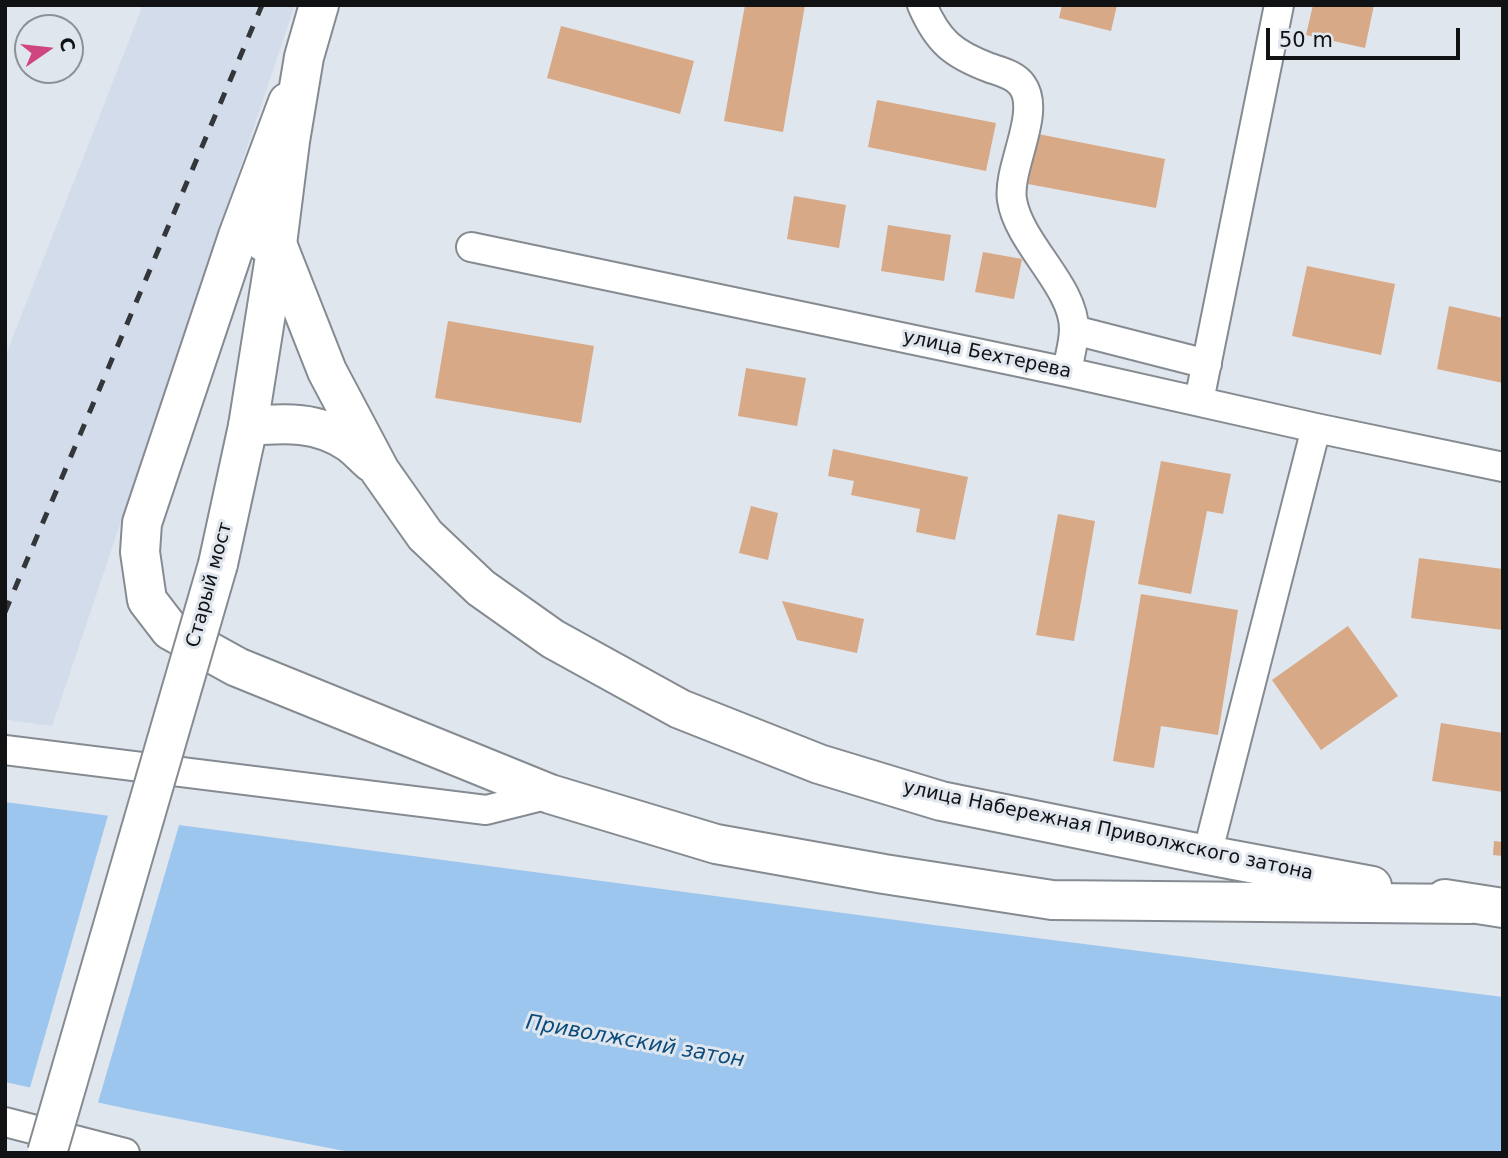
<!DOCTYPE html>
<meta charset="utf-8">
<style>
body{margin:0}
#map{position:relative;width:1508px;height:1158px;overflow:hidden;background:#e0e6ed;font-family:"DejaVu Sans",sans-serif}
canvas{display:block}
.frame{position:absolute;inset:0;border:7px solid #101214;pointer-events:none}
.north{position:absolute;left:14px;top:14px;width:70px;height:70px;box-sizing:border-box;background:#e0e6ed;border:2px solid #8d9196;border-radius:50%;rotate:76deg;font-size:19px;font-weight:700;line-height:28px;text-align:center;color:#101214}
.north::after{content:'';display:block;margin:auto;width:24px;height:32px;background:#ce4582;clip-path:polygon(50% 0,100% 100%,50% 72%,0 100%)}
.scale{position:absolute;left:1266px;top:28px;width:194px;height:32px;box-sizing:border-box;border:4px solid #101214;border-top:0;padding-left:9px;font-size:21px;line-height:24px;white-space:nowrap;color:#101214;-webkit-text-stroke:5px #e0e6ed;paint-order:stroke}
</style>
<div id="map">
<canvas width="1508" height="1158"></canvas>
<div class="frame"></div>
<div class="north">С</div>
<div class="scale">50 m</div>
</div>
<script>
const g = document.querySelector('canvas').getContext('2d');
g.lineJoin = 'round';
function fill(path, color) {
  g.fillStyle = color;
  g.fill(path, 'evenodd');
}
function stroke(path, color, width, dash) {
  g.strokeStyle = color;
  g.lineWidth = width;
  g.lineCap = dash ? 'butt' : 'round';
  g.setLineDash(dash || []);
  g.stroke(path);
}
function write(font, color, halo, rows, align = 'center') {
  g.font = font + ' "DejaVu Sans",sans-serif';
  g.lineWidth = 6;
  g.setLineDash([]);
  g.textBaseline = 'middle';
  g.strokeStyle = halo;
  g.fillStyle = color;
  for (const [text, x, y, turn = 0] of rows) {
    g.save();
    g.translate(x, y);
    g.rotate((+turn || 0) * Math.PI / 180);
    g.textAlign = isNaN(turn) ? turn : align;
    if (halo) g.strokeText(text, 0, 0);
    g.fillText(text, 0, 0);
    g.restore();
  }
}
const built = new Path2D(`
 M143 5H295L52 726 14 721 5 718V357Z`);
const water = new Path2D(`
 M5 802 934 925 1503 997V1153H355L128 1109 5 1082Z`);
const pier = new Path2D(`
 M109 812 180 822 97 1106 29 1091Z`);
const building = new Path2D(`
 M745 5H805L783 132 724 121Z
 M1062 5H1117L1111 31 1059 18Z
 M1313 5H1374L1365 48 1306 35Z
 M561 26 694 61 680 114 547 78Z
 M877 100 996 123 986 171 868 147Z
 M1038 134 1165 159 1156 208 1028 184Z
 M794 196 846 205 839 248 787 239Z
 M888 225 951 235 944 281 881 271Z
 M983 252 1022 259 1014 299 975 292Z
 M1307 266 1395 284 1381 355 1292 336Z
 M1449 306 1503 318V383L1437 369Z
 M448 321 594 346 581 423 435 398Z
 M746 368 806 378 797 426 738 416Z
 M833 449 968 477 955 540 916 532 920 509 851 495 854 481 828 476Z
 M1161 461 1231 474 1223 514 1207 511 1191 594 1138 584Z
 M751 506 778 513 768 560 739 553Z
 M1058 514 1095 521 1074 641 1036 635Z
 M1419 558 1503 569V630L1411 618Z
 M1141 594 1238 610 1218 735 1161 726 1154 768 1113 761Z
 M782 601 864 619 857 653 797 640Z
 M1348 626 1398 696 1321 750 1272 680Z
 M1441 723 1503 733V792L1432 781Z
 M1494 841 1503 842V856L1493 855Z`);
const minor = new Path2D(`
 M922 5C938 42 953 54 990 68 1002 72 1015 75 1022 85 1042 112 1007 168 1012 200 1019 244 1074 286 1074 329 1074 343 1069 358 1067 372
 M471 247 1067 372 1316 428 1503 467
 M1074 330 1207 364
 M1199 401 1279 5
 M5 750 486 810 550 794
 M1207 855 1316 428
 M5 1122 125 1153`);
const secondary = new Path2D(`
 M288 102 238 236 142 523 140 552 147 600 170 630 237 667 550 794 716 844 884 874 1052 900 1471 904
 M264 242 277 244 327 371 380 471 425 535 481 588 553 639 680 709 819 764 941 801 1207 855 1372 886
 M248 426C285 423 318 421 350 443 358 449 364 456 371 462
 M1445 899 1503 908`);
const primary = new Path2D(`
 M218 564 248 426 277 244 290 141 304 57 319 5`);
const rail = new Path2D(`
 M5 612 262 5`);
const primaryBridge = new Path2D(`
 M47 1153 218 564`);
const streetNames = [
 ["улица Бехтерева",987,355,12],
 ["Старый мост",210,585,-75],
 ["улица Набережная Приволжского затона",1108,831,12]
];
const waterNames = [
 ["Приволжский затон",635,1042,10]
];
fill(built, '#d2dcea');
fill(water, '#9cc6ee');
fill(pier, '#e0e6ed');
fill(building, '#d7a986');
stroke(minor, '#858b91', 32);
stroke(secondary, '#858b91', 42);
stroke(primary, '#858b91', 42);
stroke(minor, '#fff', 28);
stroke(secondary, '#fff', 38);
stroke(primary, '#fff', 38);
stroke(rail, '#343639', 5, [12, 12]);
stroke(primaryBridge, '#858b91', 42, []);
stroke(primaryBridge, '#fff', 38);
write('19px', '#101214', '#e0e6ed', streetNames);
write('italic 21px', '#0b4c7d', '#e0e6ed', waterNames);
</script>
